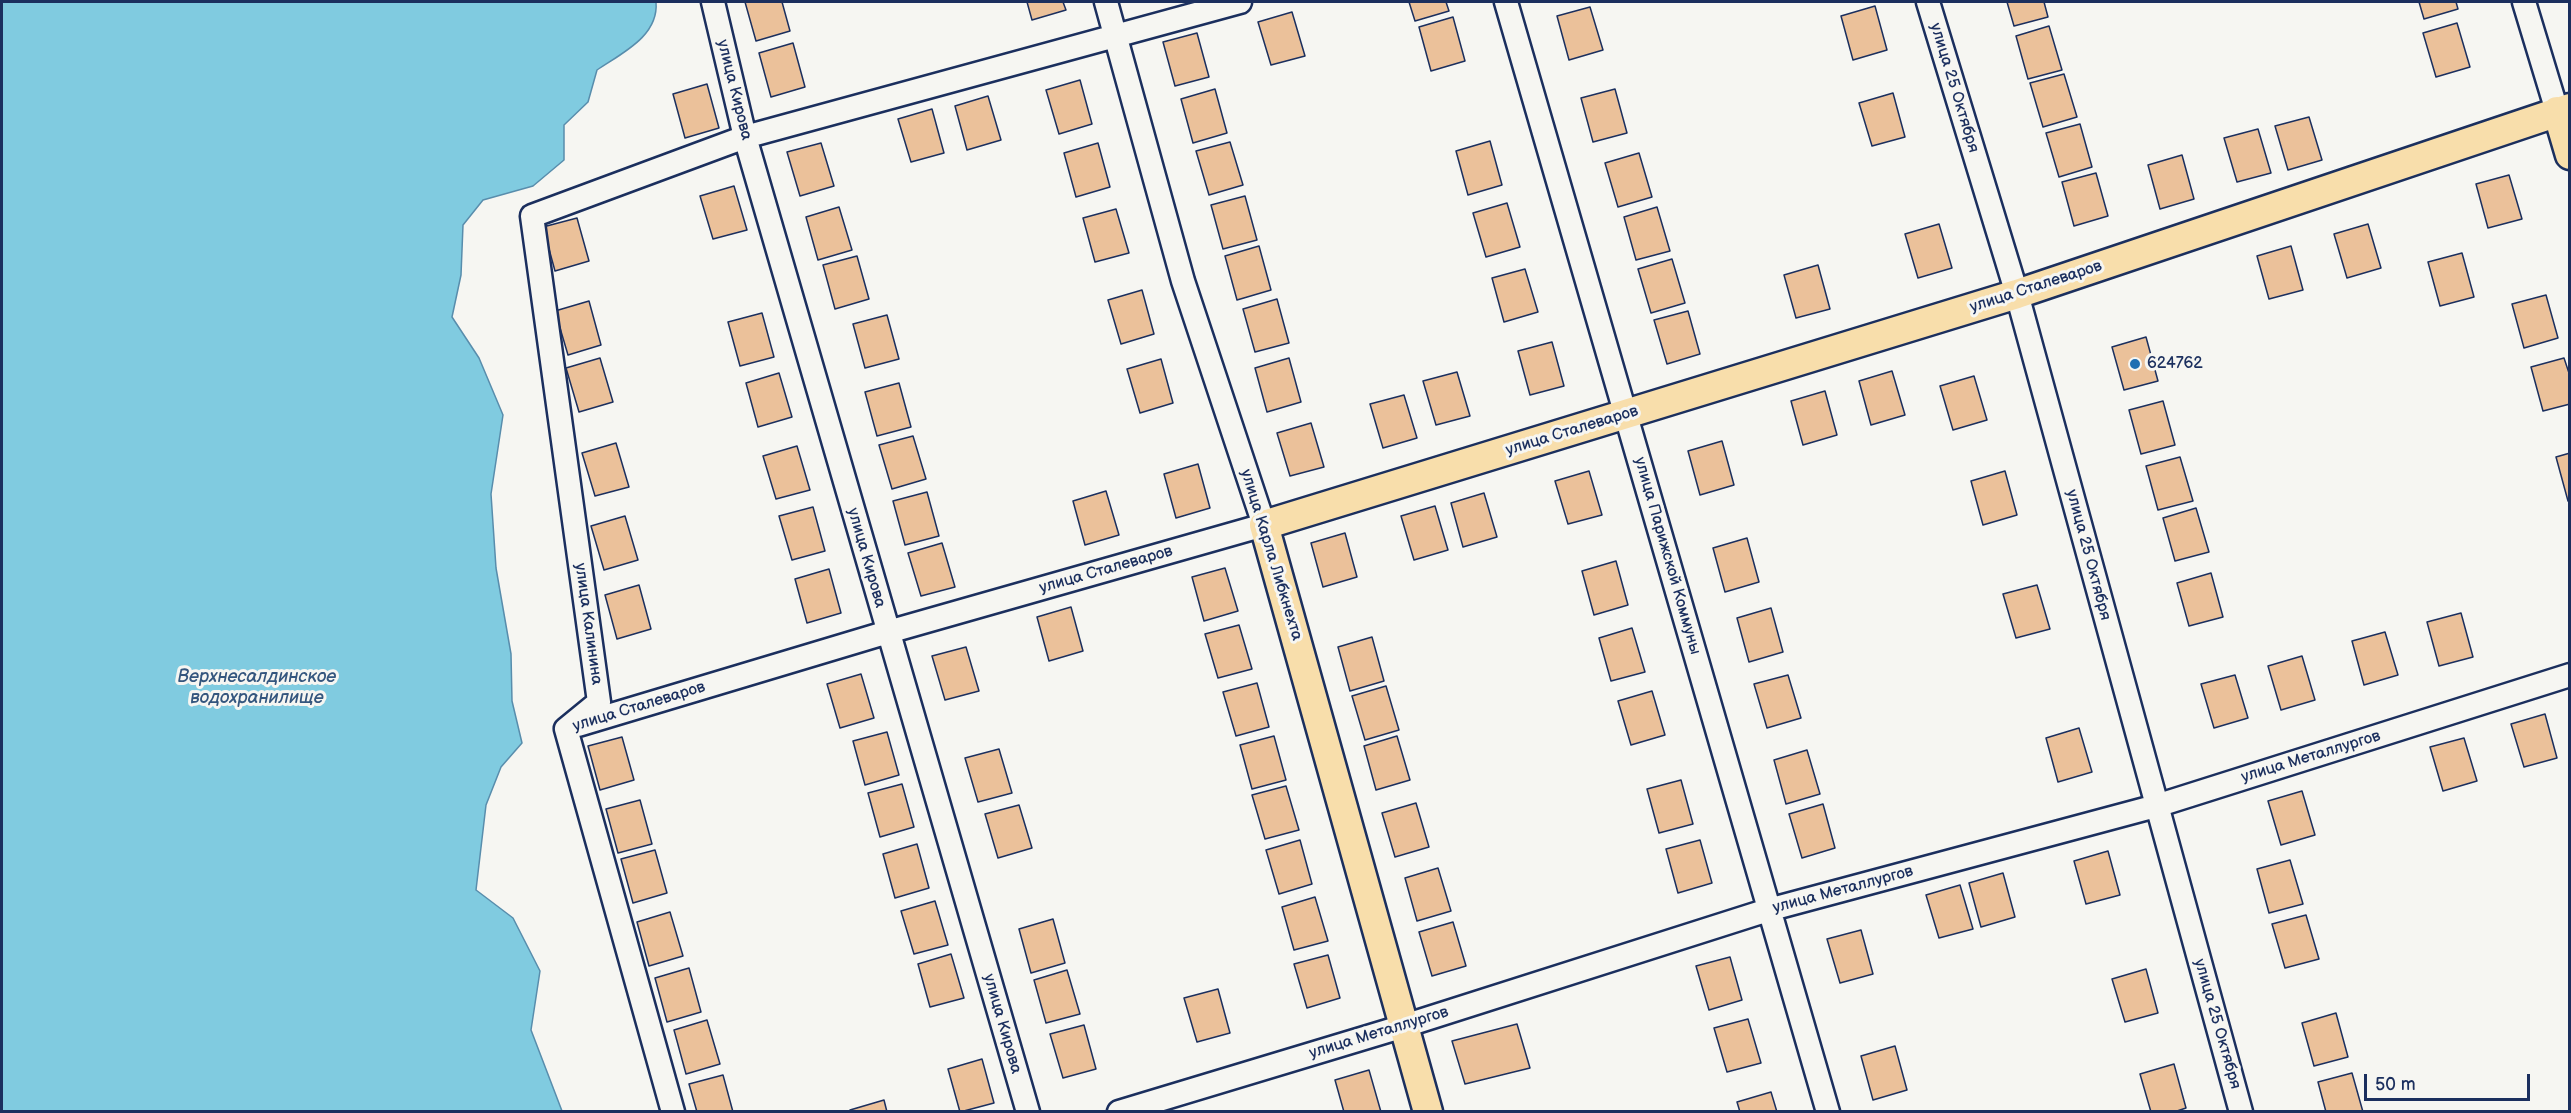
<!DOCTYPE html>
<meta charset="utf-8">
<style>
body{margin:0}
#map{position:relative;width:2571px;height:1113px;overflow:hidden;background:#f6f6f2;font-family:"Balsamiq Sans",sans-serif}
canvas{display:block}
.frame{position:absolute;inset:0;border:3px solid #1b2f5e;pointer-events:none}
.scale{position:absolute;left:2364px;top:1074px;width:166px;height:27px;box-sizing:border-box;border:3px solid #1b2f5e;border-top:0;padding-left:8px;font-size:18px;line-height:21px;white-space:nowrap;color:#1b2f5e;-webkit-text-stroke:4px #f6f6f2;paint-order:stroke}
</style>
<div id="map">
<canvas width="2571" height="1113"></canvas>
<div class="frame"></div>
<div class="scale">50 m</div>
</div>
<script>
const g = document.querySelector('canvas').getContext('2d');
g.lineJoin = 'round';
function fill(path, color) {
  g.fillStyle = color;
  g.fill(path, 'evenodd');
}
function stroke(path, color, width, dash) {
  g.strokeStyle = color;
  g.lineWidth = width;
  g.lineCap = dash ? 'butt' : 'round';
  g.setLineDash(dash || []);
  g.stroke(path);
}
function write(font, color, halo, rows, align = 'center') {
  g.font = font + ' "Balsamiq Sans",sans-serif';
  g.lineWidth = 6;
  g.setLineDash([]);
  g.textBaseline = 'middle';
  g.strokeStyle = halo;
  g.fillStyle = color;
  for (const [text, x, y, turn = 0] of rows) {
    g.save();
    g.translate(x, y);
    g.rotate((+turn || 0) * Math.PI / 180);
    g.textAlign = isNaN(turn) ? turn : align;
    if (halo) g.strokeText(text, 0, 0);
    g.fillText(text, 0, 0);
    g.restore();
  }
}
const water = new Path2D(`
 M2 2H656C659 36 622 53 597 70L588 102 564 125V160L533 186 483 200 463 225 461 275 452 317 479 358 503 415 491 494 496 568 511 654 512 701 522 743 501 767 486 805 476 890 513 918 540 971 531 1030 562 1111H2Z`);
const building = new Path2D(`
 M745 2H782L790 31 756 41Z
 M1027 2H1063L1066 10 1032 20Z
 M1409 2H1446L1449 11 1415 21Z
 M2007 2H2044L2048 17 2014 26Z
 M2419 2H2456L2458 9 2424 19Z
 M1875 6 1887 50 1853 60 1841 16Z
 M1590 7 1603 50 1569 60 1557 16Z
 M1292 12 1305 56 1271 65 1258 22Z
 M1453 17 1465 61 1431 71 1419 27Z
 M2457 23 2470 67 2436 77 2423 33Z
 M2049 26 2062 70 2028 79 2016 36Z
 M1197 33 1209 77 1175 86 1163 42Z
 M793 43 805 87 771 97 759 53Z
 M2064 74 2077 117 2043 127 2030 83Z
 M1080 80 1092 124 1059 134 1046 90Z
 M707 84 719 128 685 138 673 94Z
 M1215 89 1227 133 1193 143 1181 99Z
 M1615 89 1627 133 1593 142 1581 98Z
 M1893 93 1905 137 1872 146 1859 103Z
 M988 96 1001 140 967 150 955 106Z
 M932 109 944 153 911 162 898 119Z
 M2309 117 2322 160 2288 170 2275 126Z
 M2080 124 2092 167 2059 177 2046 133Z
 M2258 129 2271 173 2237 182 2224 138Z
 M1490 141 1502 185 1468 195 1456 151Z
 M1230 142 1243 185 1209 195 1196 151Z
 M821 143 834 186 800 196 787 152Z
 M1098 143 1110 187 1076 197 1064 153Z
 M1639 153 1652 197 1618 207 1605 163Z
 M2182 155 2194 199 2160 209 2148 165Z
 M2096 173 2108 216 2074 226 2062 182Z
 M2509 175 2522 219 2488 228 2476 184Z
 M734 186 747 230 713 239 700 196Z
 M1245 196 1257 240 1223 249 1211 205Z
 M1507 203 1520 247 1486 257 1473 213Z
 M839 207 852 250 818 260 806 217Z
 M1657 207 1670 251 1636 260 1624 217Z
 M1116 209 1129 253 1095 262 1083 218Z
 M577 218 589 261 555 271 543 227Z
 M1939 224 1952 268 1918 278 1905 234Z
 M2368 224 2381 268 2347 278 2334 234Z
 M1259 246 1271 290 1237 300 1225 256Z
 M2291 246 2303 290 2269 299 2257 256Z
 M2462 253 2474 297 2440 306 2428 262Z
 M857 256 869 299 835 309 823 265Z
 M1672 259 1685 303 1651 313 1638 269Z
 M1818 265 1830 309 1796 318 1784 275Z
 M1525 269 1538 312 1504 322 1492 278Z
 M1142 290 1154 334 1121 344 1108 300Z
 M2546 295 2558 338 2524 348 2512 304Z
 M1277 299 1289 343 1255 352 1243 309Z
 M589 301 601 345 568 355 555 311Z
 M1688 311 1700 354 1667 364 1654 320Z
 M762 313 774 357 740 366 728 322Z
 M887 315 899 359 865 368 853 324Z
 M2146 337 2158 381 2124 390 2112 347Z
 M1552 342 1564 386 1530 395 1518 351Z
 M600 358 613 402 579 412 566 368Z
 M1289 358 1301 402 1267 412 1255 368Z
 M2564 358 2570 376V404L2543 411 2531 367Z
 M1161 359 1173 403 1140 413 1127 369Z
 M1892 371 1905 415 1871 425 1859 381Z
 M1457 372 1470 416 1436 425 1423 381Z
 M779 373 792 417 758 427 746 383Z
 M1974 376 1987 420 1953 430 1940 386Z
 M899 383 911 427 877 436 865 392Z
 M1825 391 1837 435 1803 445 1791 401Z
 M1404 395 1417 438 1383 448 1370 404Z
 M2163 401 2175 445 2141 454 2129 410Z
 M1311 423 1324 467 1290 476 1277 433Z
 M913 436 926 479 892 489 879 445Z
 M1722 441 1734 485 1700 495 1688 451Z
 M616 443 629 487 595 496 582 453Z
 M797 446 810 490 776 499 763 456Z
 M2570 453V501H2568L2556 457Z
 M2180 457 2193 501 2158 510 2146 466Z
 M1198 464 1210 508 1176 518 1164 474Z
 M1589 471 1602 515 1568 524 1555 481Z
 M2005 471 2017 515 1983 525 1971 481Z
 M1106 491 1119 535 1085 545 1073 501Z
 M927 492 939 536 905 545 893 501Z
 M1484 493 1497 537 1463 547 1451 503Z
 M1435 506 1448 550 1414 560 1401 516Z
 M813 507 825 551 792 560 779 516Z
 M2196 508 2209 552 2175 561 2163 518Z
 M625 516 638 560 604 570 591 526Z
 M1345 533 1357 577 1323 587 1311 543Z
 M1747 538 1759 582 1725 592 1713 548Z
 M942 543 955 587 921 596 908 553Z
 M1616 561 1628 605 1594 615 1582 571Z
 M1225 568 1238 611 1204 621 1192 577Z
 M829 569 841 613 807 623 795 579Z
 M2211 573 2223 617 2189 626 2177 583Z
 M639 585 651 629 617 639 605 595Z
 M2037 585 2050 629 2016 638 2003 594Z
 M1071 607 1083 651 1049 661 1037 617Z
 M1771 608 1783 652 1749 662 1737 618Z
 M2461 613 2473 657 2439 666 2427 622Z
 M1239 625 1252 669 1218 678 1205 634Z
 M1632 628 1645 672 1611 681 1599 638Z
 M2385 632 2398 675 2364 685 2352 641Z
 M1372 637 1384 681 1350 691 1338 647Z
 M966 647 979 691 945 700 932 656Z
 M2302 656 2315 700 2281 710 2268 666Z
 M861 674 874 718 840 728 827 684Z
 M1788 675 1801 718 1767 728 1754 684Z
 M2235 675 2248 718 2214 728 2201 684Z
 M1257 683 1269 727 1236 736 1223 692Z
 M1386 686 1399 730 1365 740 1352 696Z
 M1652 691 1665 735 1631 745 1618 701Z
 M2545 714 2557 758 2524 767 2511 724Z
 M2079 728 2092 772 2058 782 2046 738Z
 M887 732 899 775 865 785 853 741Z
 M1274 736 1286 780 1252 789 1240 745Z
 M1397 736 1410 780 1376 790 1364 746Z
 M622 737 634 780 600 790 588 746Z
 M2464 738 2477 781 2443 791 2430 747Z
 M999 749 1012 793 978 802 965 758Z
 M1807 750 1820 794 1786 804 1774 760Z
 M1681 780 1693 824 1659 833 1647 789Z
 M902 784 914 827 880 837 868 793Z
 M1286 786 1299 830 1265 839 1252 795Z
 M2302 791 2315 835 2281 845 2268 801Z
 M640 800 652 844 618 853 606 809Z
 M1416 803 1429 847 1395 857 1382 813Z
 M1823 804 1835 848 1802 858 1789 814Z
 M1019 805 1032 848 998 858 985 814Z
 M1300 840 1312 884 1279 894 1266 850Z
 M1700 840 1712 883 1678 893 1666 849Z
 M917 844 929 888 895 898 883 854Z
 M655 850 667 893 633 903 621 859Z
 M2108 851 2120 895 2086 904 2074 861Z
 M2290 860 2303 904 2269 913 2257 869Z
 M1438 868 1451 911 1417 921 1405 878Z
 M2003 873 2015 917 1981 927 1969 883Z
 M1960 885 1973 929 1939 938 1926 895Z
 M1315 897 1328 941 1294 950 1282 907Z
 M935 901 948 945 914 954 901 911Z
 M670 912 683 956 649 966 637 922Z
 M2306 915 2319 959 2285 968 2272 924Z
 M1053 919 1065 963 1031 973 1019 929Z
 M1453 922 1466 966 1432 976 1419 932Z
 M1861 930 1873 974 1840 983 1827 939Z
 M951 954 964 998 930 1007 918 964Z
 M1328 955 1340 998 1307 1008 1294 964Z
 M1730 957 1742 1000 1709 1010 1696 966Z
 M689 968 701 1012 667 1022 655 978Z
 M2146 969 2158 1013 2125 1022 2112 979Z
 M1067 970 1080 1014 1046 1023 1034 980Z
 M1218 989 1230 1033 1197 1042 1184 998Z
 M2336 1013 2348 1057 2314 1066 2302 1023Z
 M1748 1019 1761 1063 1727 1072 1714 1028Z
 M707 1020 720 1064 686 1074 674 1030Z
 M1517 1024 1530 1068 1465 1084 1452 1041Z
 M1084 1025 1096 1069 1063 1078 1050 1034Z
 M1895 1046 1907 1090 1873 1100 1861 1056Z
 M982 1059 994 1103 960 1112 948 1069Z
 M2174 1064 2186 1108 2174 1112H2151L2140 1074Z
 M1369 1070 1381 1112H1344L1335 1080Z
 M2352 1073 2363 1112H2326L2318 1082Z
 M723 1075 733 1112H697L689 1084Z
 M1771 1092 1777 1112H1740L1737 1102Z
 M884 1100 887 1112H851L850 1110Z`);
const minor = new Path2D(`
 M713 2 745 137 1028 1112
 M1506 2 1828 1112
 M1928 2 2017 294 2241 1112
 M2524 2 2557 111
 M578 725 888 632 1264 525 1183 281 1106 2
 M673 1112 566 729 599 702 532 216 745 137 1240 2
 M1119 1112 1404 1026 1768 910 2156 806 2570 675`);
const major = new Path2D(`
 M2557 111 2570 155
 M1428 1112 1264 525 2017 294 2570 108`);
const markers = [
 [2135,364,6,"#1f6fb2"]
];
const streetNames = [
 ["улица 25 Октября",1954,88,73],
 ["улица Кирова",734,90,76],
 ["улица Сталеваров",2036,287,-18],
 ["улица Сталеваров",1572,431,-17],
 ["улица Карла Либкнехта",1271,555,73],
 ["улица 25 Октября",2088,555,75],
 ["улица Парижской Коммуны",1667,556,74],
 ["улица Кирова",866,558,74],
 ["улица Сталеваров",1106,570,-16],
 ["улица Калинина",588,624,82],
 ["улица Сталеваров",639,707,-17],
 ["улица Металлургов",2311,757,-17],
 ["улица Металлургов",1843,890,-15],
 ["улица Кирова",1002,1024,74],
 ["улица 25 Октября",2217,1024,74],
 ["улица Металлургов",1379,1033,-17]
];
const poiNames = [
 ["624762",2147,364]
];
const waterNames = [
 ["Верхнесалдинское",257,677],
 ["водохранилище",257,698]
];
fill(water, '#80cbe0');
stroke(water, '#588dac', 1.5);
fill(building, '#ebc19a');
stroke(building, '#1b2f5e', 1.5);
stroke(minor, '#1b2f5e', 27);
stroke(major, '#1b2f5e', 33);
stroke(minor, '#f6f6f2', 22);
stroke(major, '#f8deab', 28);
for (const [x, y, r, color] of markers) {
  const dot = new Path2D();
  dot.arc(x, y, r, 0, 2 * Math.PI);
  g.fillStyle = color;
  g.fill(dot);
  stroke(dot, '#f6f6f2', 2);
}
write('16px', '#1b2f5e', '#f6f6f2', streetNames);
write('16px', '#1b2f5e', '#f6f6f2', poiNames, 'left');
write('italic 18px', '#34567e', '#f6f6f2', waterNames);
</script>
